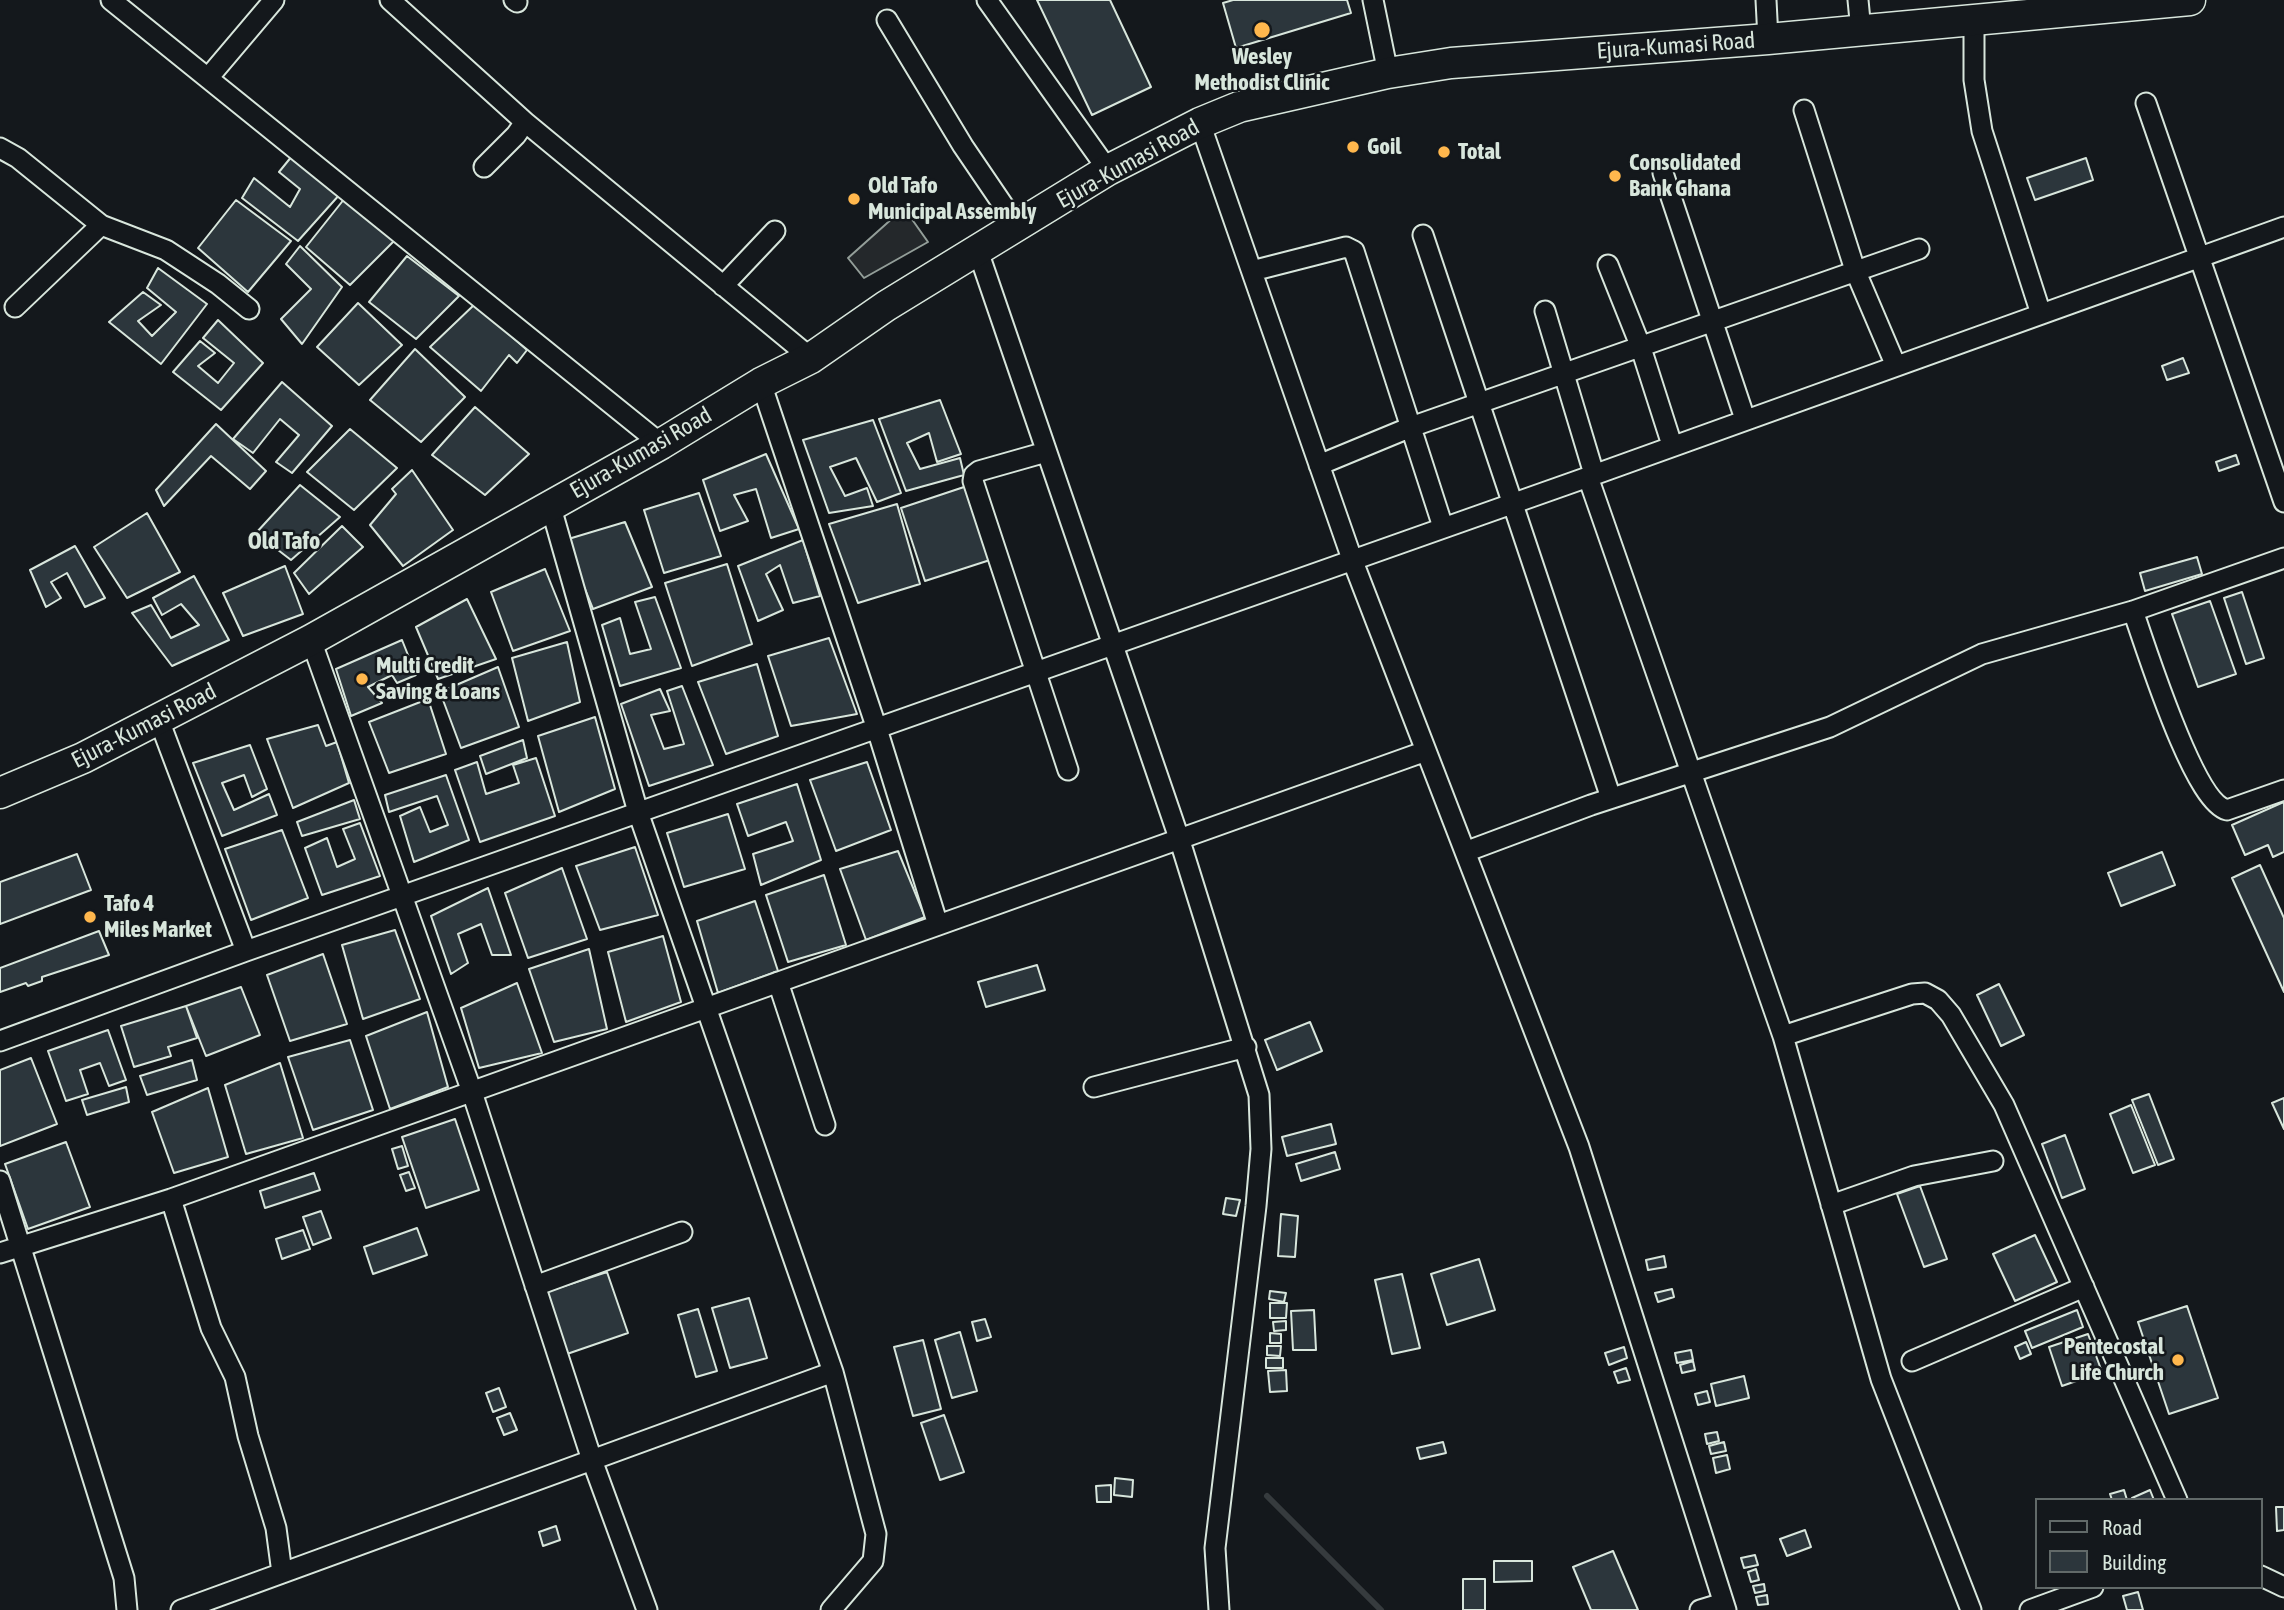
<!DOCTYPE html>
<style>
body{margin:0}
#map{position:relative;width:2284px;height:1610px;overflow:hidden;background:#14181c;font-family:"Asap Condensed",sans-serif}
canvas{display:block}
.legend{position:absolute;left:2035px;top:1498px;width:228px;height:91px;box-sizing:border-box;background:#14181c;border:2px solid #626a69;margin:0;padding:9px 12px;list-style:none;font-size:21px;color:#d8e6dc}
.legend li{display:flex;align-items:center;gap:14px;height:35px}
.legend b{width:35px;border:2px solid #626a69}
</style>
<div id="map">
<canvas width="2284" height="1610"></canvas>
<ul class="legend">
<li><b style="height:9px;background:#14181c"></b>Road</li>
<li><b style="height:19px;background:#2c363c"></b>Building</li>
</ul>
</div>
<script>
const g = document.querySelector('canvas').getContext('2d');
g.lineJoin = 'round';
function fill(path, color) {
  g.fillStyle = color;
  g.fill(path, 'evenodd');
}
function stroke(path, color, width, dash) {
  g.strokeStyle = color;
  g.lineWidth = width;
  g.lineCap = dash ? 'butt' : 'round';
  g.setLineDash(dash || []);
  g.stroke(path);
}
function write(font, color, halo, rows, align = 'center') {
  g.font = font + ' "Asap Condensed",sans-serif';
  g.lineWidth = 5;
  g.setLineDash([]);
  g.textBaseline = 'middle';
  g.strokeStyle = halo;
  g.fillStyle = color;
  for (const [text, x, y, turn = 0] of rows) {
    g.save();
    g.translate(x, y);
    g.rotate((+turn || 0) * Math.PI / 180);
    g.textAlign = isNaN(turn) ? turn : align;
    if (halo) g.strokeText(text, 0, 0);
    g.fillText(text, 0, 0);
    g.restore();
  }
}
const parking = new Path2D(`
 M904 208 928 242 864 278 848 258Z`);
const stream = new Path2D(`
 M1267 1496 1381 1610`);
const building = new Path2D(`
 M1037 0H1110L1151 87 1092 115Z
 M1233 0H1347L1351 13 1236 48 1223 3Z
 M292 156 341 193 298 241 242 198 254 178 290 207 300 189 279 172Z
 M2086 158 2093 180 2035 200 2027 178Z
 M345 198 394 241 350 285 306 247Z
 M236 200 291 241 248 292 198 248Z
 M300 246 342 287 302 344 281 319 311 289 286 264Z
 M407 256 459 296 416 339 369 302Z
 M158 268 207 304 161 364 109 322 143 292 161 305 138 321 152 336 176 312 147 288Z
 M358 303 402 345 359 385 317 347Z
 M475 304 527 350 517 363 509 355 481 391 430 347Z
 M218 320 263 363 221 410 173 372 200 341 215 353 198 366 218 383 234 363 203 338Z
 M415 349 465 397 421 442 370 400Z
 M2183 358 2189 373 2167 380 2162 366Z
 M282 382 332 426 292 473 276 462 299 435 280 419 253 453 233 439Z
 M940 400 961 454 937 462 929 433 907 443 920 469 960 458 964 475 906 491 879 419Z
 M475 407 529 454 485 495 432 455Z
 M873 420 901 493 877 502 856 458 830 467 845 496 867 488 873 506 829 513 803 440Z
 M216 424 266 471 250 489 211 456 164 506 156 490Z
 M350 429 397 468 354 510 307 472Z
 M766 454 799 529 771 538 756 489 734 495 748 521 720 531 703 480Z
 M2236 455 2239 464 2219 471 2216 462Z
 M412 470 453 530 403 566 370 525 396 494 392 489Z
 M300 485 340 517 291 560 256 533Z
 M967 486 990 560 925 581 901 508Z
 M699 493 721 556 664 573 644 510Z
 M897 504 920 584 858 603 829 524Z
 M147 513 180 572 127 598 94 547Z
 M625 522 652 587 593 609 565 540Z
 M342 526 363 547 309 594 294 573Z
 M803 540 820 596 793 603 780 565 766 574 783 610 758 621 738 566Z
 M75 546 105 598 85 607 67 573 51 582 61 598 46 607 30 570Z
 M2197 557 2202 574 2145 591 2140 573Z
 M727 564 752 644 692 666 665 583Z
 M285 566 303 614 243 636 223 593Z
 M545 569 570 631 513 651 491 592Z
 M194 576 229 640 172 666 132 613 151 605 171 638 199 625 181 604 162 615 153 598Z
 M2242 592 2264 658 2246 664 2224 598Z
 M655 597 681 668 620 686 602 625 620 618 630 654 651 649 635 602Z
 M467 599 496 659 438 679 416 627Z
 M2210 601 2236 674 2198 687 2172 614Z
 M829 638 857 714 791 726 768 656Z
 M402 640 416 675 397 683 392 675 368 687 382 703 351 716 336 669Z
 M567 642 580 702 528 721 512 658Z
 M757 664 778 736 726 754 698 682Z
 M498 667 519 727 461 748 440 692Z
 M682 686 713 765 649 786 621 704 660 689 670 711 651 715 664 749 684 744 667 691Z
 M428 699 446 754 389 773 369 722Z
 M595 717 615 789 559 812 538 736Z
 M318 725 326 746 337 742 349 783 293 808 267 739Z
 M523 740 527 758 486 774 480 756Z
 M250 745 267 789 252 797 244 775 222 783 234 810 269 794 277 815 222 836 193 763Z
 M536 758 555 816 480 842 455 770 477 762 486 794 519 783 513 765Z
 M867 762 891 830 836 851 810 780Z
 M446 775 469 840 414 862 400 816 420 807 430 832 448 825 437 796 389 812 385 795Z
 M797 784 821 860 761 885 753 854 793 841 786 822 748 836 737 804Z
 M354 800 360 819 302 836 297 822Z
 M2284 802V852L2273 857 2268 845 2245 855 2232 825Z
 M728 814 745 869 684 887 667 833Z
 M360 823 380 876 322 895 305 848 327 838 337 867 355 859 343 829Z
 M282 830 308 898 251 920 225 849Z
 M635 847 658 915 600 930 576 866Z
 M898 851 925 917 866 940 840 869Z
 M2162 852 2175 885 2121 906 2108 873Z
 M77 854 91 890 0 924V882Z
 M2260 865 2284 918V992L2232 878Z
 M562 868 587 939 528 958 505 893Z
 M824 875 846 945 788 962 766 895Z
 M488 888 511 955H492L481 924 458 934 468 963 451 974 431 916Z
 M755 901 778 971 718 993 697 921Z
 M395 930 420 999 363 1019 342 945Z
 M99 931 109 955 42 977V981L28 986 26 983 0 992V968Z
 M663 936 681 1002 626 1022 608 952Z
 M589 949 607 1029 554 1042 529 969Z
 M323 954 347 1024 290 1041 267 975Z
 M1037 965 1045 990 986 1007 978 982Z
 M517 983 542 1053 479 1068 461 1008Z
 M1999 984 2024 1035 2001 1046 1977 995Z
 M241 987 260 1035 206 1056 186 1006Z
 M186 1006 197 1038 168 1047 171 1056 134 1067 121 1026Z
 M427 1012 448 1087 390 1109 366 1036Z
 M1310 1022 1322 1051 1277 1070 1265 1040Z
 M108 1030 126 1080 109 1086 100 1063 80 1070 88 1094 66 1101 48 1051Z
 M350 1040 373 1110 313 1130 288 1057Z
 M31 1058 57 1124 0 1146V1070Z
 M192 1060 197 1080 147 1095 140 1076Z
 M280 1063 303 1138 246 1154 225 1085Z
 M126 1087 129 1102 87 1115 82 1100Z
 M208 1088 228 1157 174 1173 152 1112Z
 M2149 1094 2174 1159 2158 1165 2132 1100Z
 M2284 1098V1129L2272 1103Z
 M2131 1105 2155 1165 2133 1173 2110 1114Z
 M455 1119 479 1190 426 1208 402 1137Z
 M1331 1124 1336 1144 1287 1156 1282 1137Z
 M2065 1135 2085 1189 2062 1198 2042 1144Z
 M66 1142 90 1207 28 1229 5 1164Z
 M402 1146 408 1166 398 1169 392 1149Z
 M1335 1152 1340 1169 1301 1181 1296 1164Z
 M409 1172 415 1188 406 1191 400 1175Z
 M314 1173 320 1190 265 1208 260 1191Z
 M1920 1186 1947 1259 1924 1267 1897 1194Z
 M1226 1198 1240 1200 1236 1216 1223 1214Z
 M321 1211 331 1238 313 1245 303 1217Z
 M1281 1214 1298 1216 1295 1257 1278 1256Z
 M417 1228 427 1255 373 1274 364 1247Z
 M303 1230 310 1249 282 1259 276 1239Z
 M2035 1235 2057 1282 2015 1301 1993 1254Z
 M1664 1256 1666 1267 1648 1270 1646 1260Z
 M1479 1259 1495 1310 1447 1325 1431 1274Z
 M607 1272 628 1333 567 1354 546 1292Z
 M1402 1274 1420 1348 1392 1354 1375 1280Z
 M1672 1289 1674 1297 1658 1302 1655 1293Z
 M1270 1291 1286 1293 1284 1302 1269 1299Z
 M749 1298 767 1358 730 1368 712 1308Z
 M1270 1303H1287L1286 1318H1270Z
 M2187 1306 2218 1398 2169 1414 2138 1322Z
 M698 1309 717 1371 696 1377 678 1315Z
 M1314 1310 1316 1350H1293L1291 1311Z
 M2077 1310 2083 1327 2032 1348 2025 1331Z
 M985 1319 991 1337 977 1341 972 1322Z
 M1286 1321V1330L1274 1331 1273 1322Z
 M960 1332 977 1391 952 1398 935 1340Z
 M1270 1333 1281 1334V1343H1270Z
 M2088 1334 2102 1372 2062 1386 2049 1347Z
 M923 1340 941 1409 913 1416 894 1347Z
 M2026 1342 2031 1354 2020 1359 2015 1347Z
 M1267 1346H1281L1280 1356 1267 1355Z
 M1624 1347 1627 1358 1609 1365 1605 1353Z
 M1691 1350 1693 1360 1677 1363 1675 1353Z
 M1266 1358H1283V1368H1266Z
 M1693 1361 1695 1370 1682 1373 1680 1365Z
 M1626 1368 1630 1380 1618 1383 1614 1372Z
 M1286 1370 1287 1391 1270 1392 1268 1371Z
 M1744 1376 1749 1398 1716 1406 1711 1384Z
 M499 1388 506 1407 493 1412 486 1393Z
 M1707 1391 1710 1402 1698 1405 1695 1394Z
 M510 1413 517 1430 504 1435 497 1418Z
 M944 1415 964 1472 940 1480 921 1423Z
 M1717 1432 1719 1441 1707 1444 1705 1434Z
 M1443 1442 1446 1453 1420 1459 1417 1448Z
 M1724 1442 1726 1451 1711 1454 1709 1446Z
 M1727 1455 1730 1469 1716 1473 1713 1458Z
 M1115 1478 1133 1480 1132 1497 1114 1495Z
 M1111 1485V1502H1097L1096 1486Z
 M2124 1490 2127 1500H2112L2110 1494Z
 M2150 1490 2154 1500H2132V1498Z
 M2276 1507H2284V1530L2277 1531Z
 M556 1526 560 1540 543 1546 539 1532Z
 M1805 1530 1811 1547 1787 1556 1780 1539Z
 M1613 1551 1638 1610H1591L1573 1567Z
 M1755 1555 1758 1565 1744 1568 1741 1558Z
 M1494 1561H1532V1581L1494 1582Z
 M1756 1569 1759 1580 1751 1582 1748 1572Z
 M1463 1579H1485V1610H1463Z
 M1764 1584 1765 1591 1755 1593 1753 1586Z
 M2138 1592 2143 1610H2127L2123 1596Z
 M1767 1595 1768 1604 1758 1605 1756 1597Z`);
const street = new Path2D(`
 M111 0 661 444
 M390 0 525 122 516 135 484 167
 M514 0 517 2
 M987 0 1108 170
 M1373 0 1388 73
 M1766 0 1768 39
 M1858 0 1861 31
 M887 20 963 146 1018 227
 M1974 21V80L1982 131 2041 314
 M208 78 274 0
 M2146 103 2284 502
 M1804 110 1855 270 1896 366
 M525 122 811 358
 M1200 123 1352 559 1579 1147 1726 1610
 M0 148 18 158 101 225 15 307
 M1663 173 1745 419
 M101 225 166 250 218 284 249 309
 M1423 235 1611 798
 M978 251 1180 841 1259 1095 1261 1149 1256 1206 1215 1548 1219 1610
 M1608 265 1640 345 1672 445
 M1252 271 1346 247 1354 251 1443 527
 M723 286 775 231
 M1545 311 1594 474
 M761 383 877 729 938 925
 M1046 452 979 471 974 475 973 481 1068 770
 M1319 465 1411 427 1919 249
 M1588 477 1783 1036 1881 1379 1971 1610
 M550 504 638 812 833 1372 876 1534 873 1561 831 1610
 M2133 611C2146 647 2193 801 2227 810L2284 790
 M311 640 472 1092 592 1460 647 1610
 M159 720 246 951
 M1465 852 1591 805 1830 727 1982 654 2133 611 2284 558
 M778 982 825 1125
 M1783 1036 1912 994 1925 993 1938 1000 1951 1015 2004 1105 2177 1500
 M0 1041 246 951 1588 477 2284 227
 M1094 1087 1246 1047
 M0 1181 124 1578 127 1610
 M171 1199 211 1328 235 1377 248 1436 276 1528 282 1573
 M1831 1205 1914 1176 1993 1161
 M0 1253 171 1199 1426 751
 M535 1286 682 1232
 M1912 1361 2084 1287
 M2261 1576 2284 1587
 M181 1610 833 1372
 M1700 1610 1723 1603
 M2030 1610 2093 1587`);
const primary = new Path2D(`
 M0 793 83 758 311 640 661 444 761 383 811 358 886 306 1108 170 1200 123 1239 107 1388 73 1451 63 1768 39 2190 0`);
const markers = [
 [1262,30,9,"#ffb74d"],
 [1353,147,7,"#ffb74d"],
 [1444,152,7,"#ffb74d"],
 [1615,176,7,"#ffb74d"],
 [854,199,7,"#ffb74d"],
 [362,679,7,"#ffb74d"],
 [90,917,7,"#ffb74d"],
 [2178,1360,7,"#ffb74d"]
];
const streetNames = [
 ["Ejura-Kumasi Road",1676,46,-4],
 ["Ejura-Kumasi Road",1128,164,-29],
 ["Ejura-Kumasi Road",641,453,-30],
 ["Ejura-Kumasi Road",144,726,-27]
];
const poiNames = [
 ["Wesley",1262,57,"center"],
 ["Methodist Clinic",1262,83,"center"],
 ["Goil",1367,147],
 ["Total",1458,152],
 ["Consolidated",1629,163],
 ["Bank Ghana",1629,189],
 ["Old Tafo",868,186],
 ["Municipal Assembly",868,212],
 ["Multi Credit",376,666],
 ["Saving & Loans",376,692],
 ["Tafo 4",104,904],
 ["Miles Market",104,930],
 ["Pentecostal",2164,1347,"right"],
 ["Life Church",2164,1373,"right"]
];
const neighbourhoodNames = [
 ["Old Tafo",284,541]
];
fill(parking, '#24282b');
stroke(parking, '#939e99', 2);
stroke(stream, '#363b3e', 6);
fill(building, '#2c363c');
stroke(building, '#d8e6dc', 2);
stroke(street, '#d8e6dc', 23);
stroke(primary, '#d8e6dc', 33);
stroke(street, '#14181c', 19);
stroke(primary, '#14181c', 30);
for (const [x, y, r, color] of markers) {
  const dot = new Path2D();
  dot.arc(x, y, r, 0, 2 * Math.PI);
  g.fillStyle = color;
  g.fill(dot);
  stroke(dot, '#14181c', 2.5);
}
write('23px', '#d8e6dc', '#14181c', streetNames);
write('bold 23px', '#d8e6dc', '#14181c', poiNames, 'left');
write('bold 24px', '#d8e6dc', '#14181c', neighbourhoodNames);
</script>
